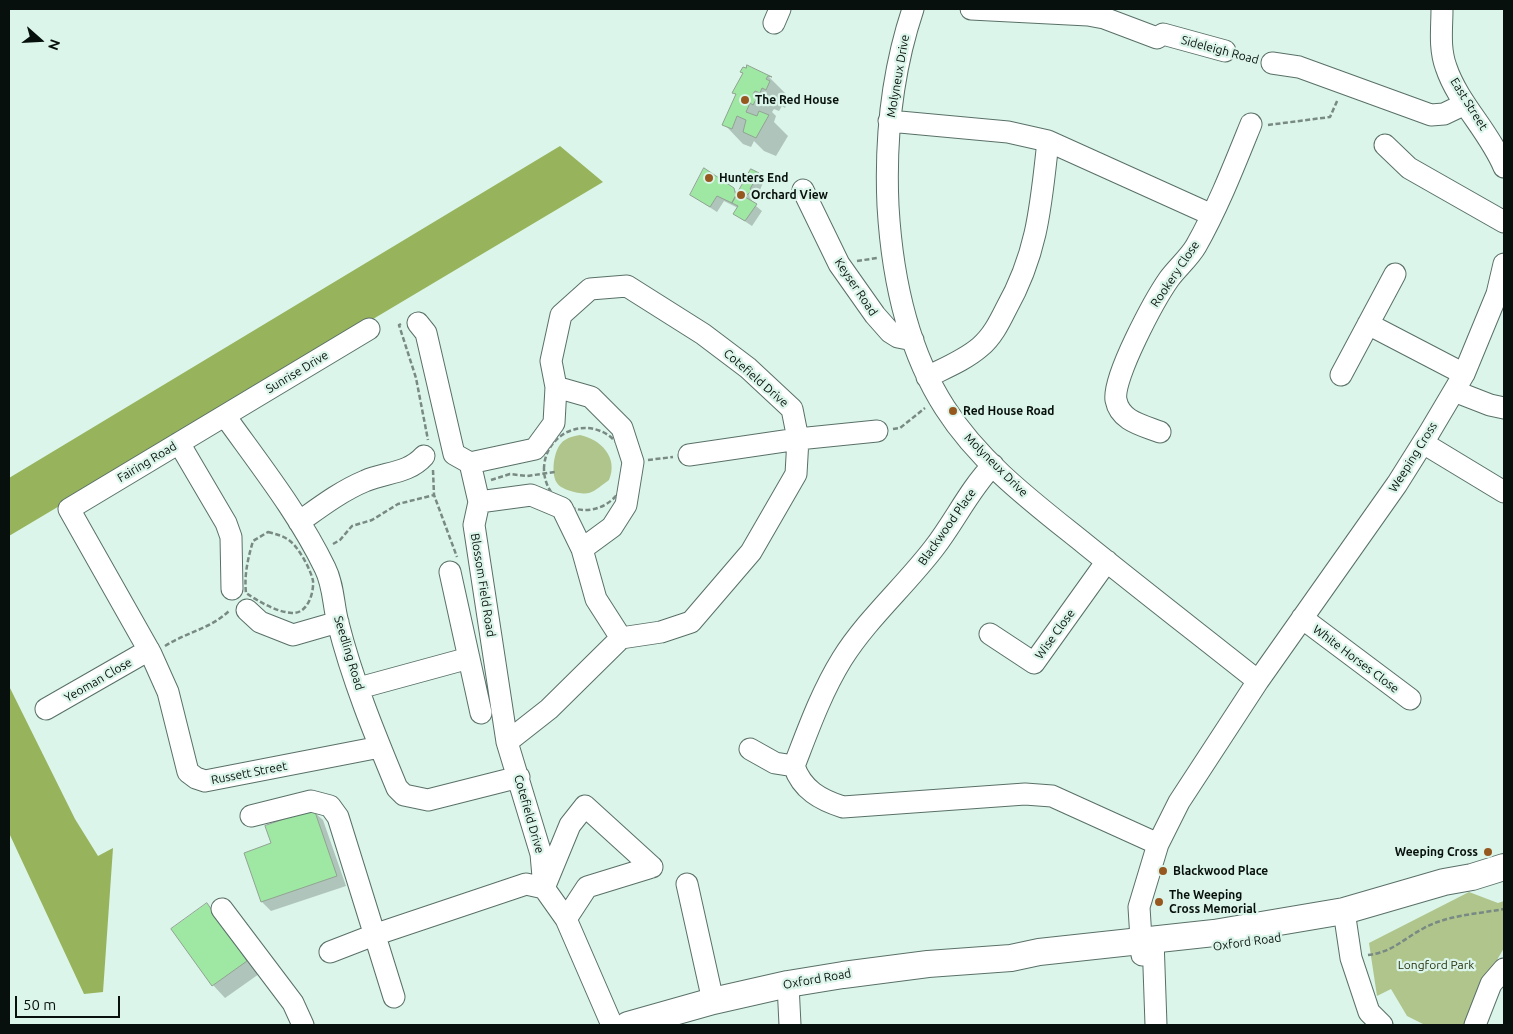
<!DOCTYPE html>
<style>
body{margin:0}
#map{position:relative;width:1513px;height:1034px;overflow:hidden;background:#dbf5ea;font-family:Ubuntu,sans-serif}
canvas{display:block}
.frame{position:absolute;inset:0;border:10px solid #07100c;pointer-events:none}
.north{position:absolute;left:15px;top:15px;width:50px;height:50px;-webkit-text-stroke:4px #dbf5ea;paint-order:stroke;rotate:109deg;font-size:14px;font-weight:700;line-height:20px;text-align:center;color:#07100c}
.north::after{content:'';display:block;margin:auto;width:18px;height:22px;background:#07100c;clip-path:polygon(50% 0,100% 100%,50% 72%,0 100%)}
.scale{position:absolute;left:15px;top:996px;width:105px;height:22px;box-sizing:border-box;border:2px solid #07100c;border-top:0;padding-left:6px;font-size:15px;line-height:18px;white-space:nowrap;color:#07100c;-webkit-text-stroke:4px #dbf5ea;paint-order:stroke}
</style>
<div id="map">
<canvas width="1513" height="1034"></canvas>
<div class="frame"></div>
<div class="north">N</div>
<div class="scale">50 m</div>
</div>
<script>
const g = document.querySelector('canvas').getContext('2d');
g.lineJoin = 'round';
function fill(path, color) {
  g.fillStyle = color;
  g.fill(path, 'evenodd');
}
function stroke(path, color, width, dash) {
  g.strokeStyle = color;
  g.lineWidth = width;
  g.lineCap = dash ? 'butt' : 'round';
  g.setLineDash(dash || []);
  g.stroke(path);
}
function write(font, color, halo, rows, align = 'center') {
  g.font = font + ' Ubuntu,sans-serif';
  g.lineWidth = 4.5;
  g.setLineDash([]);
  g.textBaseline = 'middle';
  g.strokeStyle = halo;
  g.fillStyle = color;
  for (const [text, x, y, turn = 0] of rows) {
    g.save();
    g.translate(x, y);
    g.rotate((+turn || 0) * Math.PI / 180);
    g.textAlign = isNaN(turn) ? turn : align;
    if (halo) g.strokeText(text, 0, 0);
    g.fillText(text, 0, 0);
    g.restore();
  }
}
const green = new Path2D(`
 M580 435C600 439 619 457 609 480 603 484 596 491 589 493 582 495 561 490 557 483 550 473 554 446 565 440 569 437 575 436 580 435Z
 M1469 892 1498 903 1504 901V948L1484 982 1466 1025H1425L1407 1016 1391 989 1377 996 1369 943Z`);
const forest = new Path2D(`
 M560 146 603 182 9 536V478Z
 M9 686 75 819 98 856 113 848 103 992 84 994 9 833Z`);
const shadow = new Path2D(`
 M768 76 787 95 786 98 788 101 785 108 782 106 779 111 774 109 772 112 776 116 774 122 788 136 776 156 764 151 754 141 751 147 743 144 724 124 737 96 734 92Z
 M758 174 764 180 756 200 754 198 751 202 762 211 752 226 734 214 738 208 724 201 717 212 691 195 733 189 738 194Z
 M313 811 323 820 346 886 271 911 262 902 272 844Z
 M206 905 259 974 225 998 213 985Z`);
const building = new Path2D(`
 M747 65 772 77 768 76 766 79 770 81 766 90 762 88 760 93 755 91 753 94 758 96 753 105 750 103 746 112 757 116 759 111 769 115 756 138 743 132 746 120 737 116 732 129 722 125 736 94 732 93 743 73 740 72 743 67 746 68Z
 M704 168 734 188 736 196 732 203 717 196 710 207 690 195Z
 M751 169 759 173 750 189 752 190 745 197 757 204 745 221 733 214 738 206 732 203Z
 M314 809 337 876 261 902 244 853 271 843 265 826Z
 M207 903 247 961 212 986 171 929Z`);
const path = new Path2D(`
 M1241 56 1255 60
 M1268 125 1330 117 1338 99
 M857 261 877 258
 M401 324 399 325 416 378 428 440
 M544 469a41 41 0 1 1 82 0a41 41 0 1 1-82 0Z
 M893 429 900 428 925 408
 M648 460 673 457
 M433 470 434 495 457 557
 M491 480 510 474 527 476 555 472
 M268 532C276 534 284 536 290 541 299 548 311 570 313 581 314 594 307 614 292 613 276 612 258 601 246 593 244 575 248 558 253 541Z
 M333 544 340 540 352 526 372 520 398 504 434 495
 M165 646C187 632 210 629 229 611
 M1368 955C1393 952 1403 939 1424 928 1448 915 1477 914 1504 909`);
const minor = new Path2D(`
 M913 9C892 72 885 139 888 206 892 275 907 349 945 408 980 463 1034 503 1085 544 1142 590 1200 635 1258 681
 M971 9 1088 15 1104 18 1157 38 1163 34 1225 51
 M1442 9C1442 28 1439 48 1446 67 1458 103 1489 131 1504 167
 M774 23 780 9
 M1272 63 1299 67 1431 115 1444 114 1465 104
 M889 121 1008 132 1048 141C1041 204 1038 252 1006 309 999 323 992 337 980 347 965 360 945 368 927 377
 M1048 141 1212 215
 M1385 145 1409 168 1504 222
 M803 190 839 264 875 315 890 332 898 337 913 340
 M418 323 426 333 454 454 470 463 479 502 474 525 507 742
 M1368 324 1464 374
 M369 329 69 509 151 654 168 692 188 772 196 778 205 781 380 747
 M1341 375 1395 274
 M556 387 551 361 561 315 590 289 627 286 703 334 748 368 792 409 798 439 796 474 751 552 691 622 661 632 621 638 549 709 507 742 541 854 544 888 566 919 612 1025
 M1454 391 1490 405 1504 408
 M225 416C260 465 299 514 325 568 334 586 333 605 338 623 352 679 375 735 397 788L404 795 428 800 519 777
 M1160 432C1142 425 1120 421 1116 400 1112 378 1155 299 1169 279 1177 268 1189 258 1196 246 1218 207 1234 166 1251 124
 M179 443 226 523 231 537 232 589
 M1423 443 1504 492
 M689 455 798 439 877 431
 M470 463 535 449 554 423 556 387 591 397 622 428 633 462 626 505 612 527 582 549 562 508 531 495 479 502
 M993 465C969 490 955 521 934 548 905 586 867 619 842 659 821 693 808 730 794 766 802 790 821 800 843 807L1025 794 1052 796 1158 844
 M299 522C320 507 341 491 365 481 385 472 408 474 424 456
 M582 549 596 599 621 638
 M450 572 481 713
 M247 610 260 622 293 635 338 622
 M1302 618 1410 699
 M990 634 1034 663 1107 561
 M359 688 469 658
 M46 709 149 650
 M750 749 775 763 794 766
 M251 816 311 801 330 806 338 817 394 997
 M687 884 713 1001
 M222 909 293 1003 303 1025
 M1344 911 1351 958 1369 1012 1382 1025
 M566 919 587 887 652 867
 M1153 939 1156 1025
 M330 952 374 935 526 884 544 888 570 825 585 806 652 867
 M1142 955 1139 907 1158 844 1179 802 1258 681 1397 484 1429 433 1464 374 1497 294 1504 264
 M788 984 790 1025
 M1475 1025 1491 984 1504 969`);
const major = new Path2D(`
 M628 1025 713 1001 788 984 843 975 928 964 1011 958 1039 952 1214 933 1344 911 1444 882 1472 877 1504 867`);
const markers = [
 [745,100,5,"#97581f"],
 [709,178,5,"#97581f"],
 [741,195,5,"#97581f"],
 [953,411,5,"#97581f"],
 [1488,852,5,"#97581f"],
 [1163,871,5,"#97581f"],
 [1159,902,5,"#97581f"]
];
const streetNames = [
 ["Sideleigh Road",1220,50,15],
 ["Molyneux Drive",898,76,-80],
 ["East Street",1469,104,58],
 ["Rookery Close",1175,274,-56],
 ["Keyser Road",856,287,56],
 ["Sunrise Drive",297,372,-31],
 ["Cotefield Drive",756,378,41],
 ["Weeping Cross",1413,457,-58],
 ["Fairing Road",147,462,-31],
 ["Molyneux Drive",996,465,45],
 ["Blackwood Place",947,527,-55],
 ["Blossom Field Road",483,585,81],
 ["Wise Close",1055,634,-54],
 ["Seedling Road",349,653,73],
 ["White Horses Close",1356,659,37],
 ["Yeoman Close",98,680,-30],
 ["Russett Street",249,773,-11],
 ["Cotefield Drive",529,814,74],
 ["Oxford Road",1247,942,-8],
 ["Oxford Road",817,979,-10]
];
const poiNames = [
 ["The Red House",755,100],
 ["Hunters End",719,178],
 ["Orchard View",751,195],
 ["Red House Road",963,411],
 ["Weeping Cross",1478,852,"right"],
 ["Blackwood Place",1173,871],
 ["The Weeping",1169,895],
 ["Cross Memorial",1169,909]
];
const parkNames = [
 ["Longford Park",1436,965]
];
fill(green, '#b0c58c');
fill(forest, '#97b45c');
fill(shadow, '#0003');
fill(building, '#9ee8a3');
stroke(building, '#91a292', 1);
stroke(minor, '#597067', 23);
stroke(major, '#597067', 28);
stroke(path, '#788a83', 2.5, [5, 2.5]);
stroke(minor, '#fff', 21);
stroke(major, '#fff', 26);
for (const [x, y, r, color] of markers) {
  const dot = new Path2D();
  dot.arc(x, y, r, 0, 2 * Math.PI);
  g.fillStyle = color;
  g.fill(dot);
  stroke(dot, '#dbf5ea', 2);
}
write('12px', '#07100c', '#dbf5ea', streetNames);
write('bold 12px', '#07100c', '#dbf5ea', poiNames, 'left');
write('12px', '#25300a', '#dbf5ea', parkNames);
</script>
